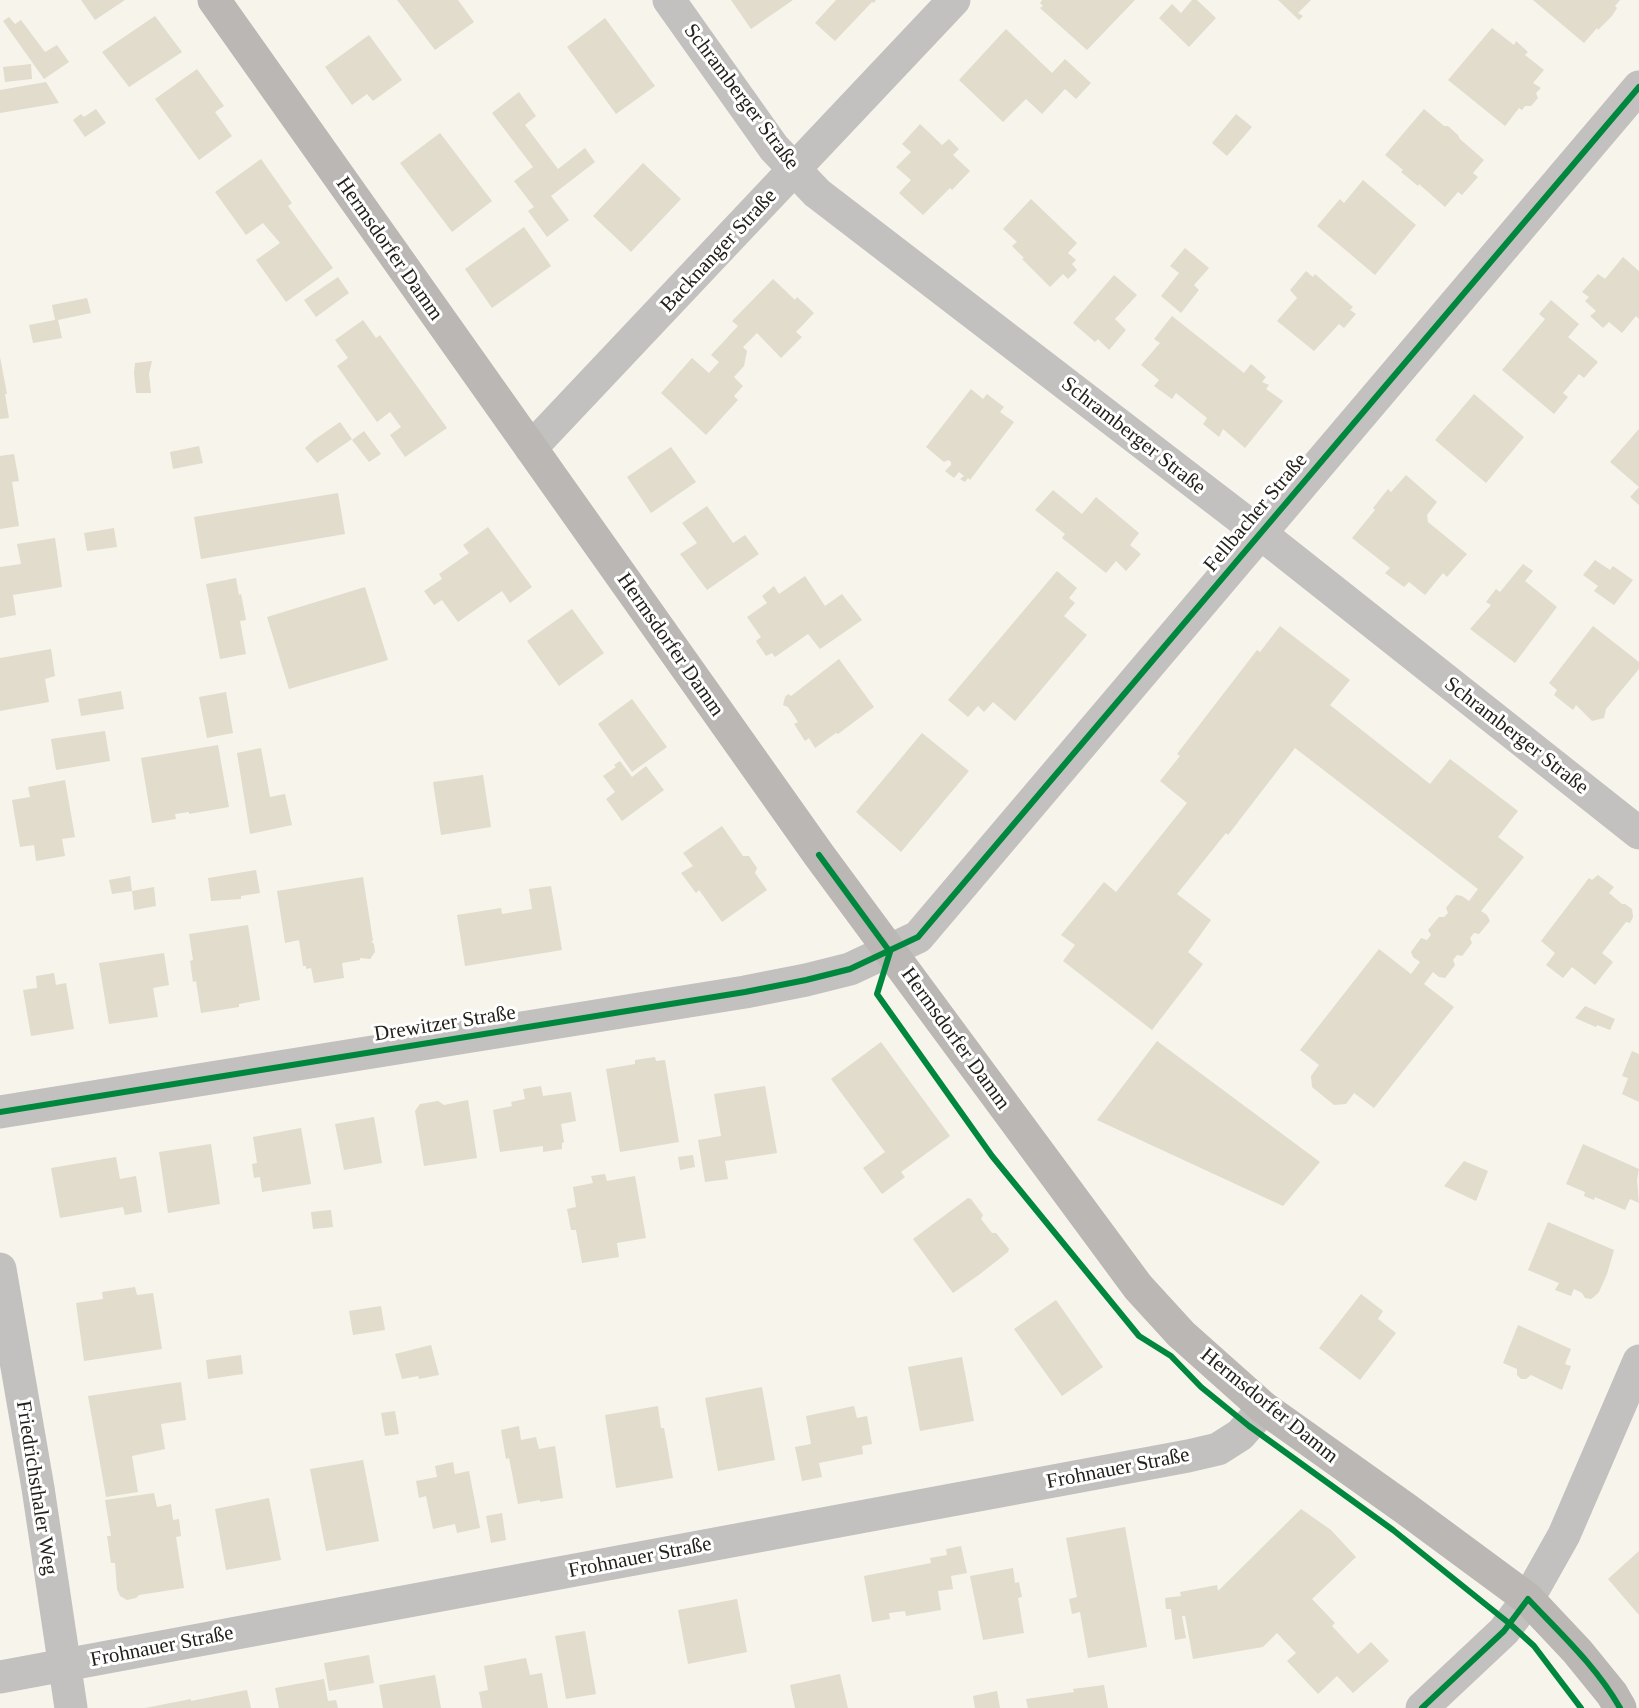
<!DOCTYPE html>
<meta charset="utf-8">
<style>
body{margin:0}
canvas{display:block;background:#f6f4eb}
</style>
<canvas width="1639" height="1708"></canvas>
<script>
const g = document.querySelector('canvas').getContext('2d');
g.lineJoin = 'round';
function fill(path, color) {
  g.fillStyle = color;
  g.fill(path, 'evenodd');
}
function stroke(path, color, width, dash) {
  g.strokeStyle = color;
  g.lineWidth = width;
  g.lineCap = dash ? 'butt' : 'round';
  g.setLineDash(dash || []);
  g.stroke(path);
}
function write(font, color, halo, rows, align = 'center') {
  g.font = font + ' Georgia,serif';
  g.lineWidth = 6;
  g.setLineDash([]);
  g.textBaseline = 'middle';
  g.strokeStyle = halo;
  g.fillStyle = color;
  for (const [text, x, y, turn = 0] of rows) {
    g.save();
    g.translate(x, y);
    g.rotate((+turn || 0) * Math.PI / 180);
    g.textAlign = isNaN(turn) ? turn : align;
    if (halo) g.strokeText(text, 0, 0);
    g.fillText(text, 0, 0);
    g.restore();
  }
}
const building = new Path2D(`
 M81 0H125L95 20Z
 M397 0H458L474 22 435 50Z
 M731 0H793L751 29Z
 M836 0H876L874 3 872 2 835 41 815 23Z
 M1042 0H1135L1087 50 1040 8 1043 6 1040 3Z
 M1192 0H1197L1216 18 1189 47 1159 18 1172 4 1181 13Z
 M1278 0H1311L1298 13 1303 16 1299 20Z
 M1533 0H1620L1615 6 1617 8 1612 16 1598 30 1597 28 1584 43Z
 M155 16 182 52 129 87 102 52Z
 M9 17 15 24 21 20 45 52 57 45 69 62 44 79 3 21Z
 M605 18 655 86 616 114 567 47Z
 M1492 28 1514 45 1516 41 1528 52 1525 55 1544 70 1533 83 1541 88 1536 93 1538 98 1531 106H1525L1522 110 1519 108 1505 126 1448 80Z
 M1006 29 1052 73 1065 59 1091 83 1076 99 1065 89 1042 114 1026 99 1003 122 959 80Z
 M369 35 402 80 373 101 367 94 352 105 325 67Z
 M31 64 32 79 5 82 3 67Z
 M197 69 224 106 215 112 232 136 199 160 155 99Z
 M46 82 59 103 0 113V90Z
 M519 92 536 116 525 125 558 169 585 148 595 162 551 196 569 220 547 237 528 211 534 207 514 181 533 167 492 113Z
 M96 109 106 123 85 137 73 120 81 114 84 117Z
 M1424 109 1444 126H1448L1458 135 1460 139 1484 160 1473 173 1478 177 1462 195 1458 192 1445 207 1419 184 1418 186 1401 172 1403 170 1385 155Z
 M1236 114 1252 127 1227 156 1212 143Z
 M920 124 942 145 949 139 959 149 953 155 970 171 952 190 950 188 923 215 899 193 911 180 896 167 911 152 902 144Z
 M440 133 492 201 452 232 400 163Z
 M261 159 292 203 288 206 333 268 286 302 256 260 280 243 263 223 246 235 215 192Z
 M643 163 681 199 631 252 593 216Z
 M1363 180 1416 225 1375 275 1317 226 1340 199 1344 203Z
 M1031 199 1077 243 1068 253 1076 260 1072 264 1077 270 1068 279 1063 274 1050 287 1022 259 1024 258 1012 246 1017 242 1003 229Z
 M524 227 551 266 492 308 465 269Z
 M1185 248 1209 268 1194 285 1199 290 1181 313 1161 296 1179 273 1170 266Z
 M1623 257 1639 271V319L1636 316 1622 333 1609 322 1603 328 1590 316 1596 311 1585 301 1589 297 1582 292 1598 274 1605 279Z
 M1306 271 1313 277 1315 274 1353 307 1350 310 1356 314 1344 328 1339 324 1314 351 1277 321 1297 298 1290 290Z
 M1114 275 1137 295 1115 319 1126 330 1109 350 1098 339 1095 342 1073 323Z
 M338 277 349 293 316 317 304 300Z
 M773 279 795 300 797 297 814 313 796 332 802 337 781 358 757 333 743 347 747 351 744 366 734 377 743 386 734 396 738 400 706 435 661 393 692 358 709 373 719 362 711 355 738 326 732 321Z
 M87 298 91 313 58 320 62 338 33 343 29 325 55 320 52 305Z
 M1551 300 1579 324 1568 337 1598 362 1584 378 1579 374 1563 393 1568 397 1554 414 1502 370 1545 319 1539 314Z
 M1172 316 1244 373 1251 364 1266 377 1262 382 1269 385 1266 389 1283 401 1245 448 1223 429 1219 437 1203 424 1207 418 1176 393 1172 399 1154 386 1159 380 1141 365 1160 343 1154 339Z
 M363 320 376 338 380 335 447 428 405 457 390 435 401 427 390 412 377 422 337 366 348 358 335 340Z
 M0 357 7 394H5L9 418 0 419Z
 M152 361 149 374 151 393H136L134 373 135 363Z
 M971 389 983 399 987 394 1004 407 1000 412 1014 422 970 480 968 478 965 482 960 479 964 476 959 472 954 478 945 471 951 465V462L948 460 944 462 926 447Z
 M1474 394 1524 437 1486 483 1435 440Z
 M340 422 352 439 317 463 305 448 314 440Z
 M1639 429V505L1630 497 1639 487 1610 462Z
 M364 431 381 454 369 462 352 440Z
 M199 446 203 463 173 469 170 452Z
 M671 447 696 482 651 513 627 477Z
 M14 454 19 481 12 482 19 526 0 529V456Z
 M1406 475 1437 502 1427 515 1428 522 1467 554 1447 577 1443 573 1425 595 1409 582 1404 587 1385 573 1390 568 1352 538 1375 510 1373 508 1388 489 1391 492Z
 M1053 490 1082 514 1096 497 1139 533 1130 545 1141 554 1126 571 1116 561 1106 573 1062 538 1065 534 1035 510Z
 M338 493 345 534 201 559 194 517Z
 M707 506 733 543 745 535 759 554 707 590 680 554 697 543 682 523Z
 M488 527 532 587 510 603 502 591 458 622 442 600 434 605 424 591 442 579 439 574 469 553 463 545Z
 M114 528 117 547 87 551 84 533Z
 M55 538 62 587 13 595 16 615 0 618V567L21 564 17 544Z
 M1595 560 1610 570 1613 566 1633 580 1614 605 1594 591 1598 586 1583 575Z
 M1523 564 1533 571 1525 581 1557 607 1515 663 1470 629 1491 605 1486 602 1496 589 1500 592Z
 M1057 571 1077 588 1069 598 1075 603 1064 616 1087 635 1015 721 993 702 984 712 978 706 968 717 948 700Z
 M805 576 825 606 842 594 862 620 820 649 808 634 775 657 772 653 766 656 756 641 761 637 747 617 767 603 762 596 774 586 779 594Z
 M236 578 239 595 241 594 246 620 240 621 246 654 220 659 206 584Z
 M365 587 388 660 289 689 267 617Z
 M572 609 604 653 559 686 527 641Z
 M1280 626 1350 680 1330 705 1430 784 1450 759 1518 811 1498 837 1524 857 1481 911 1487 915 1490 921 1479 934 1474 933 1470 938 1472 943 1462 956 1457 955 1453 960 1455 965 1445 978 1439 977 1433 972 1424 984 1454 1007 1374 1108 1354 1093 1346 1104 1334 1105 1312 1087 1311 1076 1319 1065 1300 1050 1379 949 1411 974 1420 962 1413 957 1411 952 1421 938 1427 940 1431 935 1428 930 1439 917H1444L1448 913 1446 908 1456 895 1462 896 1469 901 1478 889 1295 748 1228 835 1226 833 1177 894 1211 920 1188 952 1203 964 1152 1030 1063 961 1075 945 1061 935 1104 882 1116 892 1187 803 1160 781 1180 756 1177 754 1257 650 1260 652Z
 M1593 626 1639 662V669L1606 709 1604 718 1592 721 1576 705 1573 710 1554 695 1557 690 1549 683Z
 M51 649 55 676 45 679 49 702 0 711V658Z
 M839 659 874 707 838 734 836 733 815 748 809 738 805 741 794 724 798 722 788 707 783 705 785 697 788 694 791 696Z
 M121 691 124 709 81 716 78 699Z
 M226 692 233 733 207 738 199 697Z
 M632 699 667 747 632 772 598 724Z
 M105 731 110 761 56 770 51 739Z
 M922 733 969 771 901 852 856 812Z
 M218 745 229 807 189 814V812L175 814 176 819 152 823 141 758Z
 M261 748 270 797 285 794 292 825 250 834 237 753Z
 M620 761 632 777 646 766 664 790 622 821 606 799 615 792 603 776 616 767 614 765Z
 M483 775 491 827 441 835 433 782Z
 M65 780 75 837 62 839 65 856 36 861 34 845 20 847 12 800 30 797 28 787Z
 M722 826 743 856H749L757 868 755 873 767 890 722 922 699 890 696 893 681 873 693 866 683 853Z
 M256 870 260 893 241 896V899L211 901 208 878Z
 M1598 875 1614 887 1609 893 1622 904H1625L1632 909 1633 917 1630 923 1626 922 1602 953 1613 962 1595 985 1572 967 1563 978 1546 965 1555 953 1541 941 1589 878 1592 880Z
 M130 876 132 891 112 894 109 880Z
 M363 877 373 941H371L374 944 375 952 370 959 360 958V960L342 963 344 978 314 983 311 968 306 969V966H303L299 940 285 943 277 891Z
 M551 886 562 950 465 966 457 915 501 908 502 914 532 909 529 889Z
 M154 887 156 906 134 910 132 891Z
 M248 925 260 1000 239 1004V1007L201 1013 196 981 193 982 190 961 193 960 189 934Z
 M164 953 169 985 153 988 158 1017 109 1024 99 963Z
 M54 973 56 985 66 983 74 1029 31 1036 23 990 37 988 36 976Z
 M1585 1006 1615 1019 1610 1030 1597 1025 1596 1027 1575 1018Z
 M1157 1041 1320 1162 1283 1206 1097 1120Z
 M881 1042 950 1136 901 1172 905 1177 882 1194 863 1168 885 1152 831 1079Z
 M1632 1051 1639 1054V1102L1622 1094 1628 1078 1622 1076Z
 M655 1057 656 1061 665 1060 679 1142 620 1152 606 1069 635 1064V1060Z
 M541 1086 543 1096 571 1092 576 1121 561 1124 564 1142 562 1143V1149L543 1152V1146L500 1152 493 1110 512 1106 511 1102 525 1099 523 1089Z
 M765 1086 777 1153 725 1161 728 1179 705 1182 698 1140 721 1136 714 1094Z
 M468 1100 477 1158 424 1166 415 1111 420 1104 438 1101 444 1105Z
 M374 1117 382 1163 344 1170 335 1124Z
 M301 1128 311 1184 262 1192 260 1177 254 1178 252 1164 257 1163 253 1137Z
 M211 1144 220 1204 168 1213 159 1152Z
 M1583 1144 1639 1169 1637 1180 1639 1203 1630 1199 1625 1210 1595 1197 1594 1200 1584 1196 1585 1192 1566 1184Z
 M693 1155 695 1167 680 1170 678 1157Z
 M116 1157 120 1179 136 1176 142 1212 125 1215 123 1207 60 1218 51 1168Z
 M1464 1161 1488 1171 1476 1201 1444 1186Z
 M605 1174 607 1181 635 1176 646 1238 617 1243 619 1257 582 1263 576 1230H571L567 1209 576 1207 573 1187 593 1183 591 1176Z
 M968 1198 971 1199 983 1215 981 1219 992 1233H996L1009 1249 1008 1252 980 1274 953 1293 913 1239Z
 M331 1210 333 1227 313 1229 311 1212Z
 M1548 1222 1614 1250 1607 1274 1599 1292 1595 1296 1591 1299 1585 1298 1582 1293 1574 1289 1571 1296 1555 1290 1559 1283 1528 1270Z
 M135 1287 137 1295 153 1293 162 1349 84 1361 76 1303 103 1299 102 1292Z
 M1361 1294 1383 1311 1378 1319 1396 1333 1360 1380 1319 1348Z
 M1056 1300 1103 1367 1062 1396 1014 1329Z
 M381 1306 385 1330 353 1335 349 1311Z
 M1518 1325 1571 1349 1565 1364 1571 1366 1562 1390 1531 1375 1526 1379H1521L1517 1375V1369L1503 1363Z
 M431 1345 439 1375 419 1379 418 1376 402 1379 395 1354Z
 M241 1355 243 1374 208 1379 206 1360Z
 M962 1357 974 1421 920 1431 908 1367Z
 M181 1382 186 1420 161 1424 165 1449 132 1456 138 1492 106 1497 88 1396Z
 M762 1387 775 1460 718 1471 705 1398Z
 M658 1406 661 1428H664L673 1478 616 1488 605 1415Z
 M854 1406 857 1418 867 1416 872 1444 862 1446 863 1454 819 1463 822 1477 802 1481 795 1447 811 1444 806 1416Z
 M395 1411 399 1434 385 1436 381 1413Z
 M519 1426 521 1440 536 1437 539 1449 555 1446 563 1498 540 1502V1500L518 1504 509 1458 506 1459 501 1430Z
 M363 1460 379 1541 326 1551 310 1469Z
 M453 1462 455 1474 469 1471 480 1528 457 1533 455 1524 433 1529 426 1496 419 1498 416 1481 437 1477 435 1466Z
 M154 1493 157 1507 171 1504 173 1520 179 1519 181 1536 176 1537 184 1588 139 1595 136 1598 127 1600 120 1596 117 1589 115 1563H111L107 1536H111L105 1500Z
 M269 1498 281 1560 226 1570 215 1509Z
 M1301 1509 1331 1530 1356 1557 1312 1599 1335 1623 1332 1626 1358 1654 1371 1642 1389 1661 1353 1693 1337 1676 1318 1694 1287 1661 1296 1653 1277 1633 1263 1647 1193 1659 1185 1616H1182L1186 1638 1175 1640 1171 1609H1166L1165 1598 1181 1596 1180 1592 1217 1585 1218 1591Z
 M502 1513 506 1540 491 1543 486 1516Z
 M1125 1527 1147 1647 1088 1658 1080 1612 1072 1614 1069 1599 1077 1597 1066 1538Z
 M961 1546 967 1573 951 1576 953 1589 938 1591 941 1610 906 1616 905 1611 889 1613 890 1619 872 1622 864 1576 931 1563 930 1558 947 1555 946 1549Z
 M1639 1551V1615L1608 1579Z
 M1013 1568 1015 1583 1019 1582 1022 1597 1018 1598 1024 1633 983 1640 970 1576Z
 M737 1599 747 1652 688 1664 678 1610Z
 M585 1631 596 1694 566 1699 555 1636Z
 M369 1655 374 1683 329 1691 324 1663Z
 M526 1658 530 1675 542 1673 548 1708H482L479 1692 488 1690 484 1666Z
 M840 1674 848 1708H795L790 1685Z
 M435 1675 441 1708H383L379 1685Z
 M324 1679 328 1701 336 1700 338 1708H279L275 1688Z
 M1104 1685 1108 1708H1028L1026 1699 1074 1692 1073 1689Z
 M247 1690 251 1708H145L191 1699V1701Z
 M997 1691 1000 1708H975L973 1696Z`);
const street = new Path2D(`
 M669 0 774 148 817 193 1260 533 1639 833
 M531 448 954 0
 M0 1112 745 992 806 980 850 969 918 937 1639 87
 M0 1269 38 1488 71 1708
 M0 1677 1188 1456 1218 1449 1240 1435 1264 1408
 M1422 1708 1504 1631 1528 1599 1564 1535 1639 1361`);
const secondary = new Path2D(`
 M214 0 819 855 1138 1287 1181 1334 1264 1408 1406 1509 1528 1599 1577 1651 1612 1694 1620 1708`);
const cycleway = new Path2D(`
 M819 855 890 952
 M890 952 877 994 992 1156 1139 1336 1171 1356 1201 1387 1249 1426 1393 1530 1510 1624 1534 1646 1581 1708
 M0 1112 745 992 806 980 850 969 918 937 1639 87
 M1422 1708 1504 1631 1528 1599C1560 1633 1597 1667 1620 1708`);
const streetNames = [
 ["Schramberger Straße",741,97,53],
 ["Hermsdorfer Damm",389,249,55],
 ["Backnanger Straße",719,251,-47],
 ["Schramberger Straße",1133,436,38],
 ["Fellbacher Straße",1256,513,-50],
 ["Hermsdorfer Damm",670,645,55],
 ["Schramberger Straße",1516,736,38],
 ["Drewitzer Straße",445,1024,-9],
 ["Hermsdorfer Damm",955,1039,54],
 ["Hermsdorfer Damm",1269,1406,39],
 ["Frohnauer Straße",1118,1469,-11],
 ["Friedrichsthaler Weg",36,1488,81],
 ["Frohnauer Straße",640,1558,-11],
 ["Frohnauer Straße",162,1647,-11]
];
fill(building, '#e1dccc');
stroke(street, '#c3c1bf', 33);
stroke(secondary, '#bab7b4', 33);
stroke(cycleway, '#00873e', 6);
write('21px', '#22211b', '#fff', streetNames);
</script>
